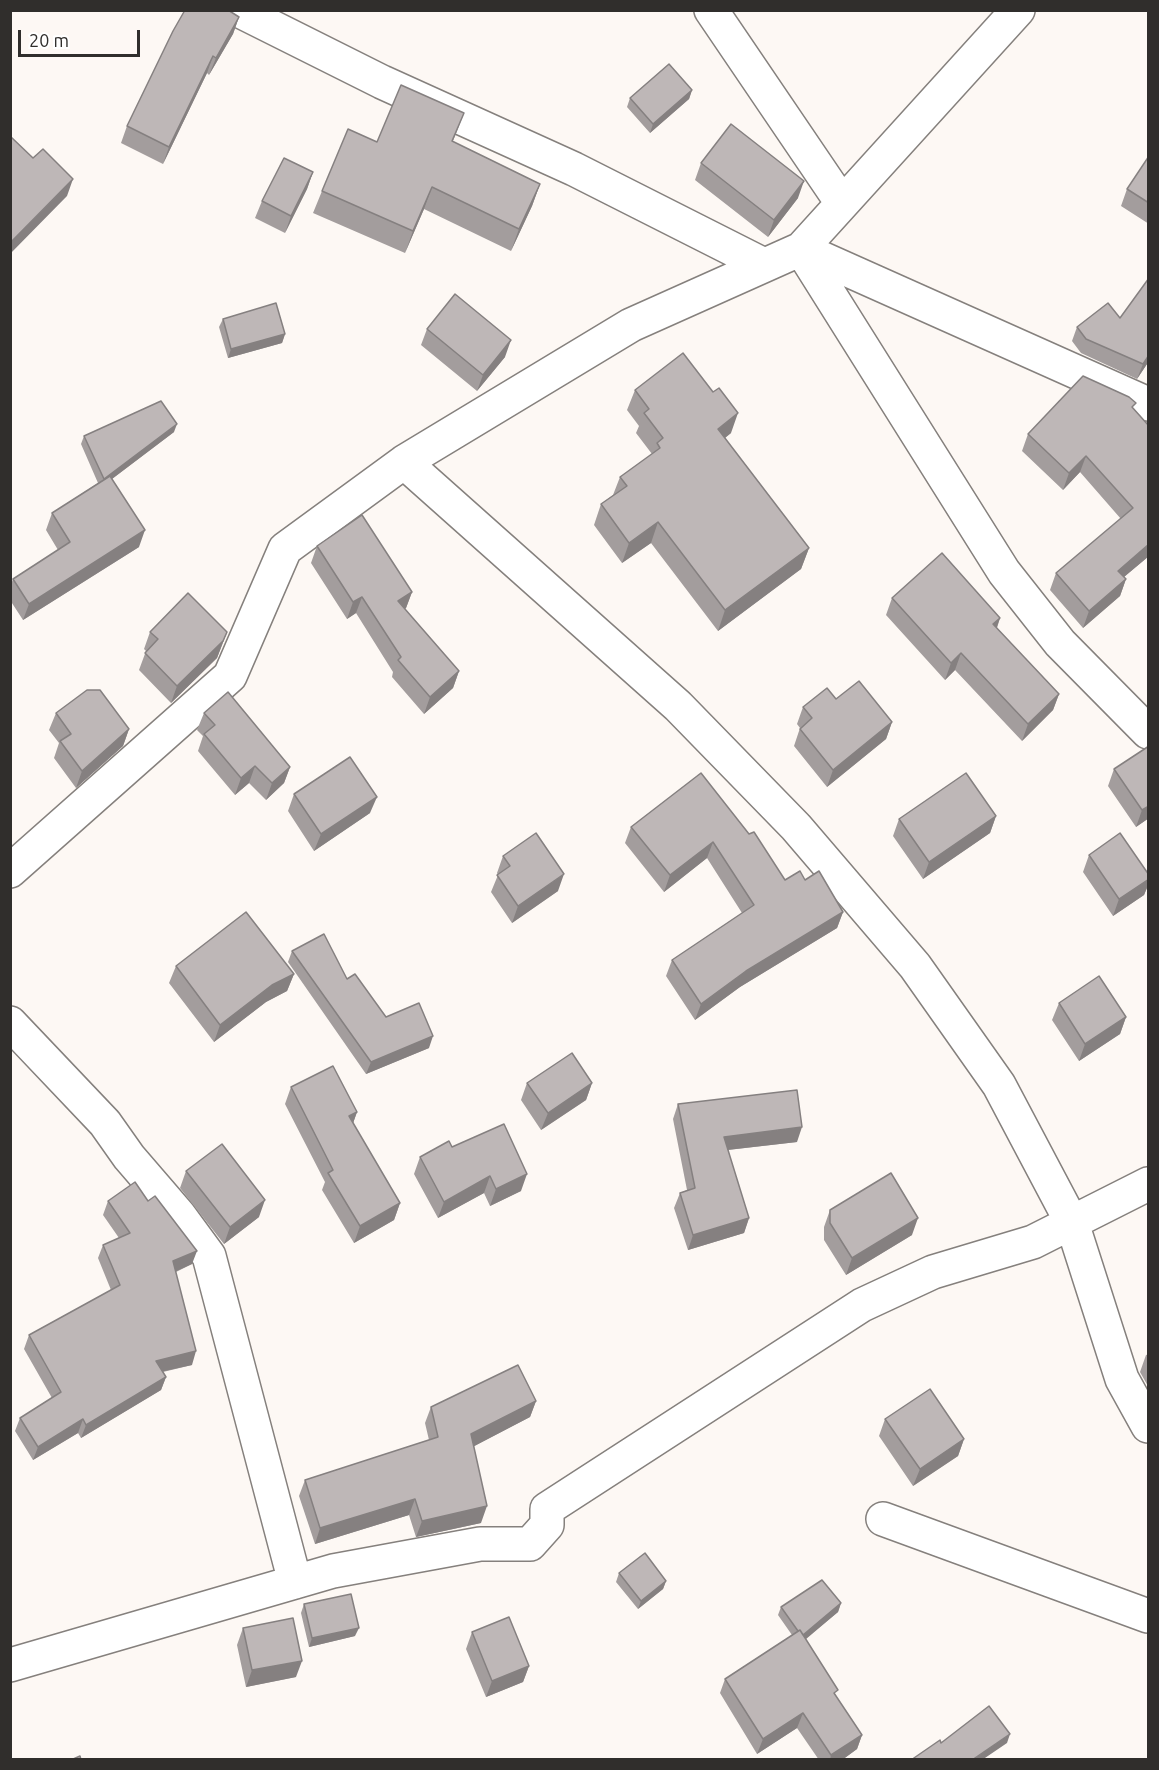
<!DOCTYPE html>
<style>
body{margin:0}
#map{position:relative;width:1159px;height:1770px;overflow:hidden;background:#fdf8f4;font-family:Ubuntu,sans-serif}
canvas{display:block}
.frame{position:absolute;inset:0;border:12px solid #302e2c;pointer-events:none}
.scale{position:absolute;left:18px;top:30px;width:122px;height:27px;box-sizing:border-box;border:3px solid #302e2c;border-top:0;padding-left:8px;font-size:18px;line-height:21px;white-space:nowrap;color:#302e2c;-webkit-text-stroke:4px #fff;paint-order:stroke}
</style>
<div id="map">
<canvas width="1159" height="1770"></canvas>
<div class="frame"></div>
<div class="scale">20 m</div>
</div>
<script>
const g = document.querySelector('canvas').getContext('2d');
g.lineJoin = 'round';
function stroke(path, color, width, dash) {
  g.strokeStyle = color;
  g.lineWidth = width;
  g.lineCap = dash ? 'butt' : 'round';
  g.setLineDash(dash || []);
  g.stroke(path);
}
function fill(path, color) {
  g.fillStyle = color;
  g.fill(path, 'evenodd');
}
const minor = new Path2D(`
 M238 10 382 82 574 169 764 265
 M711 10 842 203
 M1148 404 801 249 1004 572 1060 643 1148 732
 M404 462 678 706 796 827 915 966 999 1085 1072 1223 1122 1379 1148 1426
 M10 871 230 676 285 549 404 462 631 325 801 249 1018 10
 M10 1023 105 1123 129 1157 179 1215 209 1256 295 1582
 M883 1519 1148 1616
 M10 1665 333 1571 480 1544H530L547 1525V1509L862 1305 933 1272 1033 1242 1148 1184`);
const wall = new Path2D(`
 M239 17 233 34 209 75 207 73 163 164 121 143 127 126Z
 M692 90 689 99 650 133 627 107 630 98Z
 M377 142H453L540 184 532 206 511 251 424 209 405 253 313 213 322 191Z
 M1149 156V224L1121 206 1127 189Z
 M701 163 798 198 768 237 695 180Z
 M313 172 307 189 285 233 255 218 262 201Z
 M1149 278V361L1137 379 1081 353 1072 341 1077 327 1120 318Z
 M223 319 285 334 282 343 228 358 219 327Z
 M427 329 505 357 477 391 421 345Z
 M635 390 731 433 725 438 809 548 801 569 718 631 651 543 622 563 594 525 601 504 613 495 620 477 652 454 636 433 639 426 627 410Z
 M1134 409 1149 426V556L1124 577 1126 579 1120 596 1083 628 1050 590 1056 573 1121 519 1080 472 1063 490 1022 451 1028 434Z
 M174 432 112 479 139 547 23 620 10 600V587L13 579 58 550 46 530 52 513 98 483 81 444 84 436Z
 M317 546 412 592 406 608 405 609 459 671 453 688 424 714 392 677 393 672 356 613 347 619 311 563Z
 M892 598 1000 618 997 628 1059 694 1053 710 1022 741 955 670 945 680 886 615Z
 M150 632H227L217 658 171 703 139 670 146 651 144 649Z
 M803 707 892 722 886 739 827 787 794 746 800 728 797 724Z
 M56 713 129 729 123 746 76 788 54 758 59 743 49 730Z
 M204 713 290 767 284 783 266 800 249 783 235 795 198 751 203 736 197 730Z
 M1149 746V818L1136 827 1108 786 1114 769Z
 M701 773 785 880H805L843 912 837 928 740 987 695 1020 666 976 672 960 742 913 707 858 664 892 625 843 631 827Z
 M294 794 370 813 314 851 288 811Z
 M996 816 990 833 923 879 893 836 899 819Z
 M1089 855 1149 875V883L1144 895 1113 916 1083 872Z
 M503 856 558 891 512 923 491 892 498 875 497 873Z
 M292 951 347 979 386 1017 429 1048 366 1074 288 962Z
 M176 966 294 974 287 991 266 1002 214 1042 169 983Z
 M1059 1003 1126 1017 1120 1034 1079 1061 1052 1020Z
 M527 1083H592L586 1100 541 1130 521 1100Z
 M291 1087 357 1112 353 1123 400 1203 394 1220 354 1243 322 1190 325 1182 285 1104Z
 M678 1104 797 1142 728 1150 749 1218 744 1233 688 1250 674 1208 680 1193 687 1190 673 1119Z
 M452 1147 521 1191 490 1206 484 1193 438 1218 414 1174 420 1157Z
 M186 1171 259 1217 224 1244 180 1188Z
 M108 1201 192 1264 176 1272 192 1365 163 1372 166 1377 161 1390 81 1438 78 1433 33 1460 15 1431 20 1418 52 1398 24 1349 29 1335 111 1290 98 1258 103 1245 119 1238 103 1215Z
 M830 1210 912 1235 846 1275 824 1240V1227Z
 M1149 1354V1388L1140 1372 1146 1355Z
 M536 1401 530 1417 474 1446 481 1523 416 1537 409 1515 315 1544 299 1496 305 1480 429 1440 425 1423 431 1407Z
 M885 1419 964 1439 958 1456 913 1486 879 1436Z
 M619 1573 666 1581 663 1589 638 1609 616 1582Z
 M841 1603 838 1612 805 1639 836 1696 862 1735 857 1749 842 1760H819L797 1728 757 1754 720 1693 725 1679 792 1635 778 1615 781 1607Z
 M304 1604 355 1636 309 1647 301 1613Z
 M243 1628 296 1677 246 1687 237 1645Z
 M472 1632 529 1666 523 1682 486 1697 466 1649Z`);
const shadedWall = new Path2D(`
 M239 17 233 34 209 75 216 58Z
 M213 56 207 73 163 164 169 147Z
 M692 90 689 99 650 133 653 124Z
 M464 113 455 136 443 164 452 141Z
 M313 172 307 189 285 233 291 216Z
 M73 179 67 196 10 254V243Z
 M804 181 798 198 768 237 774 220Z
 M540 184 532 206 511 251 519 229Z
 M432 187 424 209 405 253 413 231Z
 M285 334 282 343 228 358 231 349Z
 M511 340 505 357 477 391 483 375Z
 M1149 355V361L1137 379 1143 364Z
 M738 413 731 433 711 449 718 429Z
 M177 424 174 432 100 488 104 479Z
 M1086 456 1080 472 1063 490 1069 473Z
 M658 522 651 543 622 563 629 543Z
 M145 530 139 547 23 620 29 604Z
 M1149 544V556L1112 587 1118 571Z
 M809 548 801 569 718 631 725 610Z
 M1126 579 1120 596 1083 628 1089 611Z
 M412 592 406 608 391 618 398 601Z
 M362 597 356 613 347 619 353 602Z
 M1000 618 994 635 993 624Z
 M227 632 217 658 171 703 177 686Z
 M961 653 955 670 945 680 951 663Z
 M459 671 453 688 424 714 430 697Z
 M1059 694 1053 710 1022 741 1028 724Z
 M892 722 886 739 827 787 833 770Z
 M129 729 123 746 76 788 82 771Z
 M255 766 249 783 235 795 241 778Z
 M290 767 284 783 266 800 272 783Z
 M377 797 370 813 314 851 321 834Z
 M1149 806V818L1136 827 1142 810Z
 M996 816 990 833 923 879 929 862Z
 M713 842 707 858 664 892 670 875Z
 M564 874 558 891 512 923 518 906Z
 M1149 879V883L1144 895 1113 916 1119 899Z
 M843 912 837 928 740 987 695 1020 701 1004 746 971Z
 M294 974 287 991 266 1002 214 1042 220 1025 272 985Z
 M1126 1017 1120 1034 1079 1061 1085 1044Z
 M433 1036 429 1048 366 1074 371 1062Z
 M592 1083 586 1100 541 1130 548 1113Z
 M357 1112 351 1129 349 1116Z
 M802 1127 797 1142 718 1151 724 1137Z
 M527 1174 521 1191 490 1206 496 1189Z
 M490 1176 484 1193 438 1218 444 1202Z
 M265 1200 259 1217 224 1244 230 1227Z
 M400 1203 394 1220 354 1243 360 1226Z
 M749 1218 744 1233 688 1250 693 1235Z
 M918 1218 912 1235 846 1275 852 1258Z
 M197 1251 192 1264 168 1275 173 1261Z
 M196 1351 192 1365 151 1374 156 1361Z
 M166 1377 161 1390 81 1438 86 1425Z
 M536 1401 530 1417 465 1451 471 1434Z
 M83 1419 78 1433 33 1460 38 1447Z
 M964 1439 958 1456 913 1486 920 1469Z
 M415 1499 409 1515 315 1544 320 1528Z
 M487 1506 481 1523 416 1537 422 1521Z
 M666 1581 663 1589 638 1609 641 1601Z
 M841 1603 838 1612 799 1645 802 1636Z
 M359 1628 355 1636 309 1647 312 1638Z
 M302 1661 296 1677 246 1687 252 1670Z
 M529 1666 523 1682 486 1697 492 1681Z
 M803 1713 797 1728 757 1754 763 1739Z
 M1010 1734 1007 1743 982 1760H972Z
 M862 1735 857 1749 842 1760H830L831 1755Z`);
const building = new Path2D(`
 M185 10H228L239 17 216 58 213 56 169 147 127 126 173 31Z
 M669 64 692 90 653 124 630 98Z
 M401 85 464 113 452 141 540 184 519 229 432 187 413 231 322 191 348 129 377 142Z
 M731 124 804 181 774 220 701 163Z
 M10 136 33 158 43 149 73 179 10 243Z
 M1149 156V203L1127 189Z
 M284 158 313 172 291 216 262 201Z
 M1149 278V355L1143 364 1086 339 1077 327 1108 303 1120 318Z
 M455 294 511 340 483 375 427 329Z
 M276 303 285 334 231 349 223 319Z
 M683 353 713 392 719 388 738 413 718 429 809 548 725 610 658 522 629 543 601 504 627 486 620 477 660 448 657 443 663 438 644 413 649 409 635 390Z
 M1083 376 1129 397 1136 403 1132 407 1149 426V544L1118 571 1126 579 1089 611 1056 573 1133 508 1086 456 1069 473 1028 434Z
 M161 401 177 424 104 479 84 436Z
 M110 476 145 530 29 604 13 579 70 542 52 513Z
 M362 515 412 592 398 601 459 671 430 697 398 660 401 657 362 597 353 602 317 546Z
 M942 553 1000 618 993 624 1059 694 1028 724 961 653 951 663 892 598Z
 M188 593 227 632 223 641 177 686 145 653 158 639 150 632Z
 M859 681 892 722 833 770 800 729 812 718 803 707 827 688 836 699Z
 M87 690H100L129 729 82 771 60 741 71 734 56 713Z
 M228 692 290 767 272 783 255 766 241 778 204 734 215 725 204 713Z
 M1149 746V806L1142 810 1114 769Z
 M350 757 377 797 321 834 294 794Z
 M701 773 749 834 754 832 785 880 800 871 805 880 819 871 843 912 746 971 701 1004 672 960 754 905 713 842 670 875 631 827Z
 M966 773 996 816 929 862 899 819Z
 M536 833 564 874 518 906 497 875 510 866 503 856Z
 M1120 833 1149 875V879L1119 899 1089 855Z
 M246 912 294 974 272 985 220 1025 176 966Z
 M324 934 347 979 355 974 386 1017 419 1003 433 1036 371 1062 292 951Z
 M1099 976 1126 1017 1085 1044 1059 1003Z
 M572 1053 592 1083 548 1113 527 1083Z
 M333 1066 357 1112 349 1116 400 1203 360 1226 328 1173 333 1170 291 1087Z
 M797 1090 802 1127 724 1137 749 1218 693 1235 680 1193 695 1188 678 1104Z
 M504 1124 527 1174 496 1189 490 1176 444 1202 420 1157 449 1141 452 1147Z
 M222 1144 265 1200 230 1227 186 1171Z
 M891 1173 918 1218 852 1258 830 1223V1210Z
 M135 1182 148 1201 155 1196 197 1251 173 1261 196 1351 156 1361 166 1377 86 1425 83 1419 38 1447 20 1418 61 1392 29 1335 120 1285 103 1245 130 1233 108 1201Z
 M518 1365 536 1401 471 1434 487 1506 422 1521 415 1499 320 1528 305 1480 438 1437 431 1407Z
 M930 1389 964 1439 920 1469 885 1419Z
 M645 1553 666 1581 641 1601 619 1573Z
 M822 1580 841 1603 803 1635 800 1630 798 1631 781 1607Z
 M351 1594 359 1628 312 1638 304 1604Z
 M509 1617 529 1666 492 1681 472 1632Z
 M293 1618 302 1661 252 1670 243 1628Z
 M800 1630 838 1690 834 1693 862 1735 831 1755 803 1713 763 1739 725 1679Z
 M989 1706 1010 1734 972 1760H911L940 1740 941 1743Z
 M80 1756 81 1760H71Z`);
stroke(minor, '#85807d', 36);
stroke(minor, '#fff', 33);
fill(wall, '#a39d9d');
fill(shadedWall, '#858080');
fill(building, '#beb7b7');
stroke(building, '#858080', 1.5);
</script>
